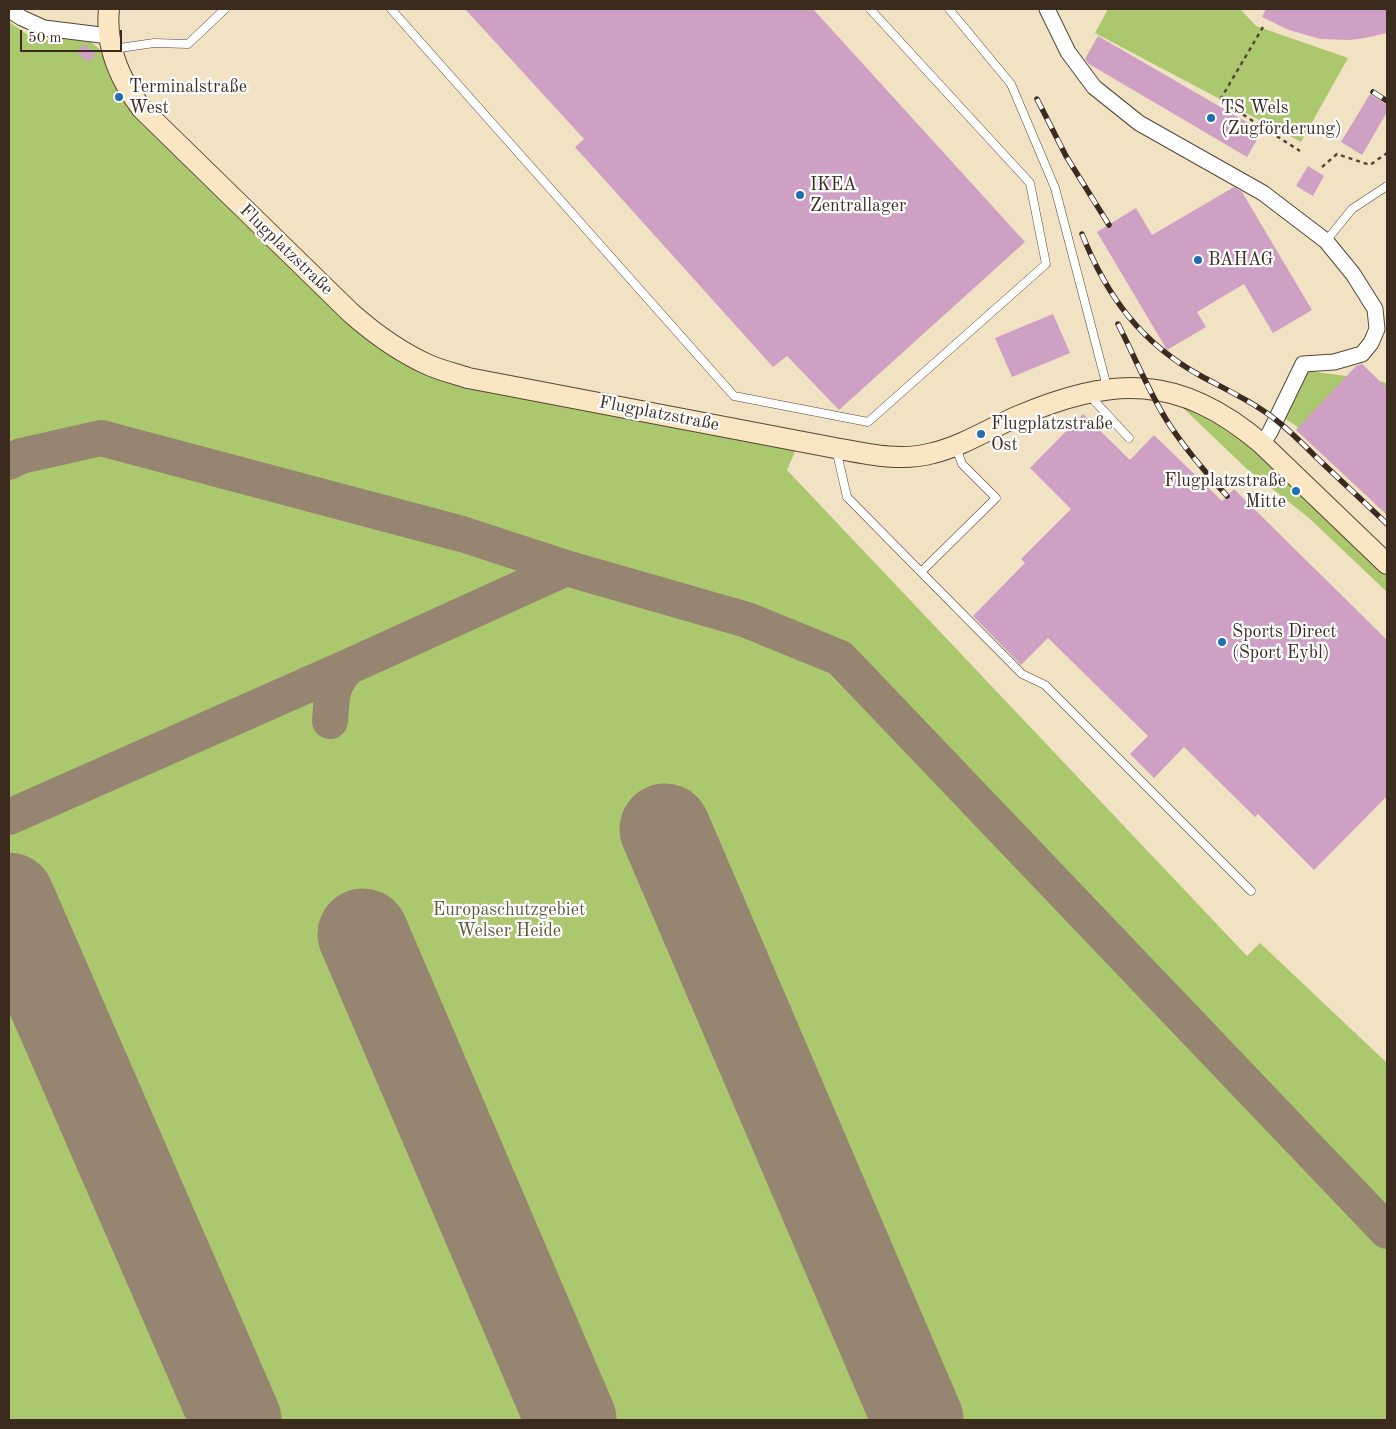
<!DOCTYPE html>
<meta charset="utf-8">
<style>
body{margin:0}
#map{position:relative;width:1396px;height:1429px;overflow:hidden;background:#f1e2c4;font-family:"Old Standard TT",serif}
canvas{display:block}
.frame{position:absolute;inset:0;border:10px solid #3b2a1e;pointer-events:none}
.scale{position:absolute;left:20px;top:30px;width:102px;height:22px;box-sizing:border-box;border:2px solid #3b2a1e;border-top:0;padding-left:6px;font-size:15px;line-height:18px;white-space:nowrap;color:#3b2a1e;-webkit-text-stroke:4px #fff;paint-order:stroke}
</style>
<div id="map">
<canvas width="1396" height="1429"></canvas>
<div class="frame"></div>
<div class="scale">50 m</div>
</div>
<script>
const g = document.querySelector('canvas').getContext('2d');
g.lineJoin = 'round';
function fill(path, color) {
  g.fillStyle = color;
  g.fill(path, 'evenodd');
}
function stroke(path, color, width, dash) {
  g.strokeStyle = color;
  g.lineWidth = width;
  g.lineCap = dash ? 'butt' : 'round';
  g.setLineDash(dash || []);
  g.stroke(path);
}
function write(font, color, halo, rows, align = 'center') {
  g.font = font + ' "Old Standard TT",serif';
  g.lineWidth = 4.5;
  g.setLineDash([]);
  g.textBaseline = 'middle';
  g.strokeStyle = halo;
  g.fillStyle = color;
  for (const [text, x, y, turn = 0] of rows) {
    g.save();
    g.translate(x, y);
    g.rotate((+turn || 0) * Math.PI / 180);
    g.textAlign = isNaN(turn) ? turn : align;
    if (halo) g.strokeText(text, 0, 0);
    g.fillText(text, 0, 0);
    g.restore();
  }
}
const green = new Path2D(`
 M1108 9H1240L1256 26 1348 58 1301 142 1095 33Z
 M9 22 36 40 70 39 91 42 103 52 156 134 313 290 378 348 439 378 797 447 787 470 1247 956 1260 943 1387 1063V1420H9Z
 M1307 371 1371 379 1387 383V511L1295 425 1282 417Z
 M1181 406 1210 418 1241 435 1387 575V592L1309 518 1247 469Z`);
const taxiway = new Path2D(`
 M9 462 21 456 101 438 462 534 566 568
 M330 721C332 697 330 686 348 667
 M9 817 348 667 566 568 747 620 840 658 1387 1231`);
const runway = new Path2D(`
 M665 829 918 1420
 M9 898 236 1420
 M363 934 571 1420`);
const building = new Path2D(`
 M465 9H813L1025 242 839 410 787 356 773 367 575 147 584 139Z
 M1266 9H1387V33L1365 38 1350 40 1320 39 1289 30 1262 17Z
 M1098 36 1262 131 1247 157 1089 64 1085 59Z
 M84 44 96 53 89 62 77 53Z
 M1370 94 1387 105V112L1362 155 1341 142Z
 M1308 166 1324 176 1313 196 1296 186Z
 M1234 187 1242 192 1312 310 1273 333 1244 284 1197 312 1206 327 1167 350 1097 232 1136 208 1152 235Z
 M1053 314 1070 353 1012 377 995 338Z
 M1362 364 1387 388V515L1296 430 1356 366Z
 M1083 414 1130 460 1154 435 1222 501 1234 489 1387 640V796L1314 870 1258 814 1255 817 1184 747 1154 778 1130 754 1148 736 1048 638 1021 665 973 616 1025 563 1021 559 1071 509 1030 468Z`);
const path = new Path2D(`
 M1263 27 1220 100 1300 151
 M1322 167 1337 154 1370 165 1387 153`);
const lane = new Path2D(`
 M391 9 734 396 868 422 1046 264 1030 183 870 9
 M949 9 1011 84 1055 188 1105 379 1106 389
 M113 49 154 43 188 44 225 9
 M1326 241 1352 209 1387 186
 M1090 396 1129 438
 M836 449 847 497 921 572 996 498 962 464 956 447
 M921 572 1022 674 1045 685 1251 891`);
const street = new Path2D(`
 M1047 9 1068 52 1094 87 1139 123 1263 193 1326 241 1353 274 1375 309 1377 329 1371 343 1362 354 1334 362 1303 364 1270 432 1262 444
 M9 10 22 18 44 28 109 36`);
const secondary = new Path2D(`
 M109 9C105 46 120 80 142 109L351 313C376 335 401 353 431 366 443 371 456 374 468 378L835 448C867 454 901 462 933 453 962 446 989 429 1016 417 1112 376 1179 373 1262 444L1387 564`);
const rail = new Path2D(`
 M1373 92 1387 101
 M1037 99 1066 156 1109 225
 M1082 234C1107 297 1141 343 1201 376 1227 390 1253 402 1276 420 1290 431 1303 444 1315 456 1339 479 1363 501 1387 524
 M1118 324C1135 357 1149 393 1169 424 1186 450 1206 473 1227 496`);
const markers = [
 [119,97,5,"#1f6fb2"],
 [1211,118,5,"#1f6fb2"],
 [800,195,5,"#1f6fb2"],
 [1198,260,5,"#1f6fb2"],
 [981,434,5,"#1f6fb2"],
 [1296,491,5,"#1f6fb2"],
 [1222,642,5,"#1f6fb2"]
];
const poiNames = [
 ["Terminalstraße",129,87],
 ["West",129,108],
 ["TS Wels",1221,108],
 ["(Zugförderung)",1221,129],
 ["IKEA",810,185],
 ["Zentrallager",810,206],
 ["BAHAG",1208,260],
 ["Flugplatzstraße",991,424],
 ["Ost",991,445],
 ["Flugplatzstraße",1286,481,"right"],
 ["Mitte",1286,502,"right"],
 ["Sports Direct",1232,632],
 ["(Sport Eybl)",1232,653]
];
const streetNames = [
 ["Flugplatzstraße",286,250,44],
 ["Flugplatzstraße",659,414,11]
];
const parkNames = [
 ["Europaschutzgebiet",509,910],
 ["Welser Heide",509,931]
];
fill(green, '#acc86e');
stroke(taxiway, '#968671', 36);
stroke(runway, '#968671', 91);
fill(building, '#cea0c4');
stroke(lane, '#564637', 9);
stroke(street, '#564637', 17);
stroke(secondary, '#564637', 22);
stroke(path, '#564637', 2.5, [4, 4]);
stroke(lane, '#fff', 8);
stroke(street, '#fff', 15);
stroke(secondary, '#fbe6c4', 20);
stroke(rail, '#3b2a1e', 5.5);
stroke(rail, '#fff', 4, [11]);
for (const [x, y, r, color] of markers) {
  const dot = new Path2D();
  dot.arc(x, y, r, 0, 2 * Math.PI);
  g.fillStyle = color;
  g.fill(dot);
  stroke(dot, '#fff', 2);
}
write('18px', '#3b2a1e', '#fff', poiNames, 'left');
write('18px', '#3b2a1e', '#fff', streetNames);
write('18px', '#5d5936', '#fff', parkNames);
</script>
